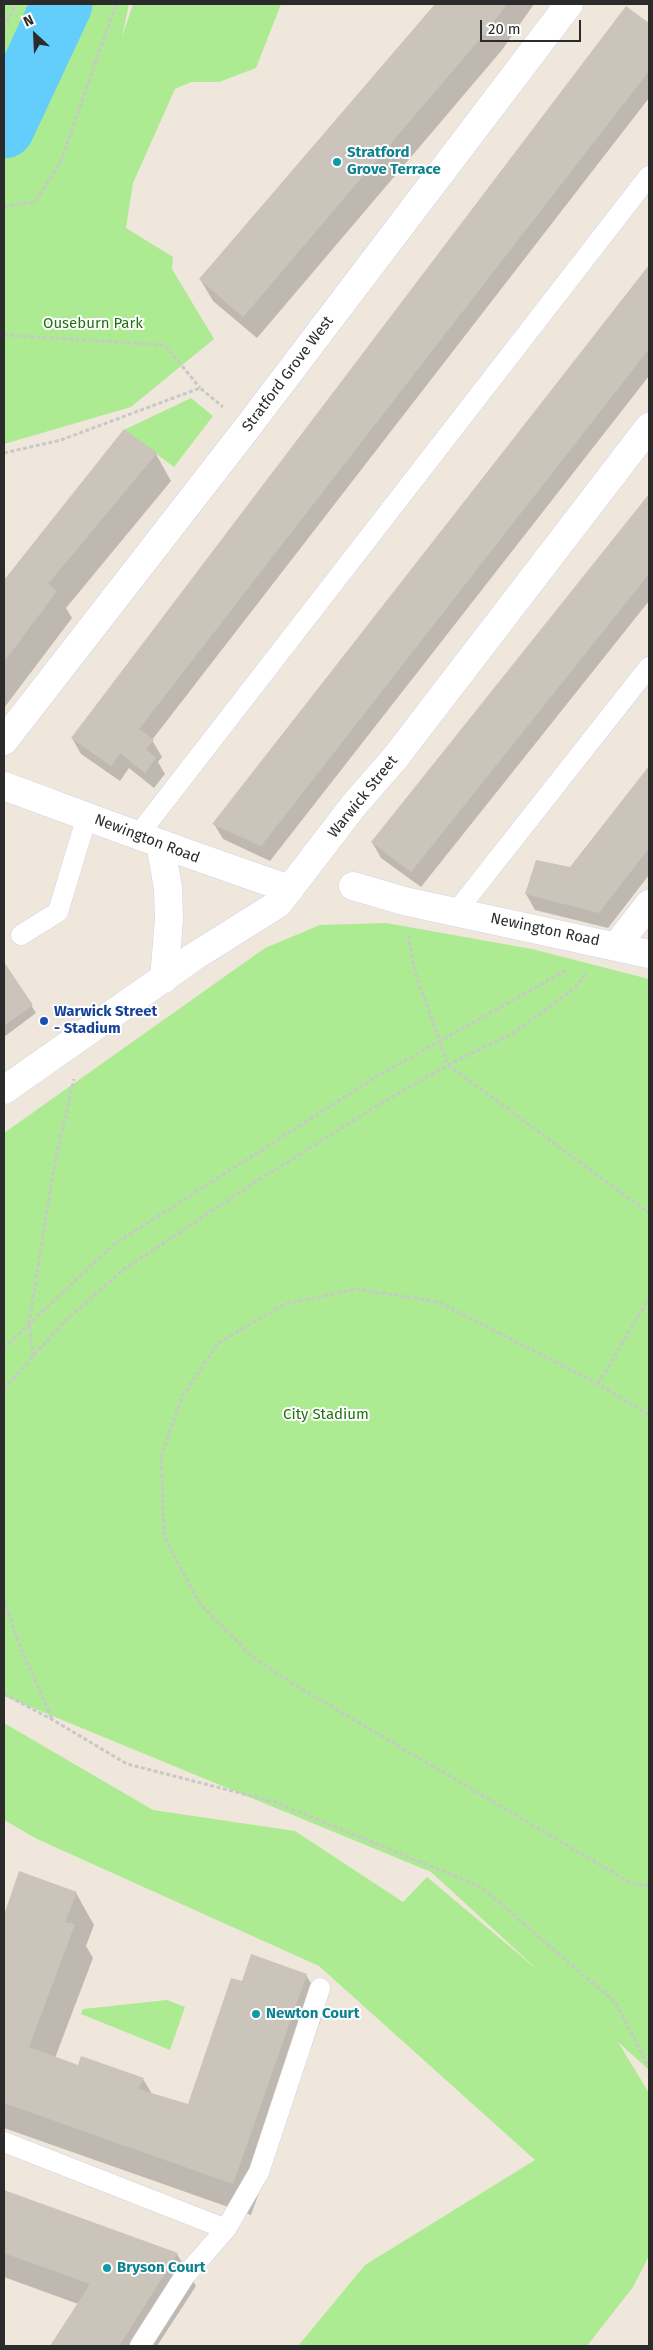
<!DOCTYPE html>
<style>
body{margin:0}
#map{position:relative;width:653px;height:2350px;overflow:hidden;background:#efe7dc;font-family:"Fira Sans",sans-serif}
canvas{display:block}
.frame{position:absolute;inset:0;border:5px solid #2b2b2b;pointer-events:none}
.north{position:absolute;left:10px;top:10px;width:50px;height:50px;-webkit-text-stroke:4px #fff;paint-order:stroke;rotate:335deg;font-size:14px;font-weight:700;line-height:20px;text-align:center;color:#2b2b2b}
.north::after{content:'';display:block;margin:auto;width:18px;height:22px;background:#2b2b2b;clip-path:polygon(50% 0,100% 100%,50% 72%,0 100%)}
.scale{position:absolute;left:480px;top:20px;width:101px;height:22px;box-sizing:border-box;border:2px solid #2b2b2b;border-top:0;padding-left:6px;font-size:15px;line-height:18px;white-space:nowrap;color:#2b2b2b;-webkit-text-stroke:4px #fff;paint-order:stroke}
</style>
<div id="map">
<canvas width="653" height="2350"></canvas>
<div class="frame"></div>
<div class="north">N</div>
<div class="scale">20 m</div>
</div>
<script>
const g = document.querySelector('canvas').getContext('2d');
g.lineJoin = 'round';
function fill(path, color) {
  g.fillStyle = color;
  g.fill(path, 'evenodd');
}
function stroke(path, color, width, dash) {
  g.strokeStyle = color;
  g.lineWidth = width;
  g.lineCap = dash ? 'butt' : 'round';
  g.setLineDash(dash || []);
  g.stroke(path);
}
function write(font, color, halo, rows, align = 'center') {
  g.font = font + ' "Fira Sans",sans-serif';
  g.lineWidth = 4;
  g.setLineDash([]);
  g.textBaseline = 'middle';
  g.strokeStyle = halo;
  g.fillStyle = color;
  for (const [text, x, y, turn = 0] of rows) {
    g.save();
    g.translate(x, y);
    g.rotate((+turn || 0) * Math.PI / 180);
    g.textAlign = isNaN(turn) ? turn : align;
    if (halo) g.strokeText(text, 0, 0);
    g.fillText(text, 0, 0);
    g.restore();
  }
}
const green = new Path2D(`
 M4 4H129L122 37 133 4H281L256 68 219 82H191L175 89 133 183 126 228 173 257 172 269 214 339 131 407 4 444Z
 M191 398 213 416 174 467 124 430Z
 M386 923 532 949 649 979V2070L618 2042 649 2093V2256L633 2287 587 2346H298L365 2265 535 2160 319 1966 37 1839 4 1820V1723L153 1810 295 1831 403 1902 427 1877 539 1971 431 1872 4 1696V1133L265 948 320 925Z
 M167 2000 185 2007 170 2050 81 2014 83 2009Z`);
const shadow = new Path2D(`
 M437 4H534L502 50 257 338 213 301 200 279Z
 M626 8 649 25V98L152 740 162 757 158 762 165 774 154 788 129 768 120 781 81 754 72 738Z
 M649 267V376L270 861 223 839 214 824Z
 M124 431 156 454 171 481 66 608 72 618 4 708V582Z
 M649 496V601L421 887 381 858 372 842Z
 M649 768V875L608 928 535 910 526 894 570 869Z
 M4 964 36 1013 4 1037Z
 M20 1872 76 1893 94 1925 86 1946 93 1958 55 2058 79 2067 143 2079 152 2094 189 2106 243 1983 252 1956 306 1975 325 2008 251 2215 4 2128V1919Z
 M4 2191 177 2254 196 2286 157 2346H52L78 2304 4 2277Z`);
const river = new Path2D(`
 M4 128 62 4`);
const building = new Path2D(`
 M435 4H507L490 27 243 317 199 279Z
 M626 6 649 23V71L139 729 154 740 146 749 156 758 145 773 120 753 111 766 71 738Z
 M649 265V349L261 846 212 824Z
 M124 429 157 453 48 584 57 591 4 662V580Z
 M649 494V574L411 872 371 842Z
 M649 766V848L599 913 525 894 536 860 570 867Z
 M4 962 33 1005 4 1026Z
 M19 1871 77 1892 65 1922 75 1924 29 2047 78 2065 81 2056 144 2078 138 2089 188 2104 231 1978 242 1981 251 1954 307 1974 233 2184 4 2103V1915Z
 M4 2190 178 2253 119 2346H50L90 2284 4 2253Z`);
const path = new Path2D(`
 M4 28 16 4
 M4 206 35 202 61 161 116 4
 M4 335 165 345 200 388
 M4 453 61 440 200 388 223 407
 M408 935 415 972 448 1065 649 1213
 M4 1348 113 1245 376 1077 568 969
 M33 1356 29 1323 54 1167 74 1079
 M598 1384 649 1298
 M4 1389 63 1323 123 1270 249 1186 378 1105 448 1065 513 1033 575 988 587 972
 M649 1415 598 1384 439 1302 356 1289 285 1304 218 1343 182 1397 161 1456 164 1537 200 1604 254 1658 300 1688 631 1883 649 1886
 M4 1600 20 1646 52 1719
 M4 1694 53 1720 127 1764 275 1802 481 1887 616 2003 649 2067`);
const service = new Path2D(`
 M139 834 649 176
 M456 912 649 667
 M21 935 58 912 87 816
 M4 2142 226 2229 184 2277 140 2346
 M226 2229 259 2172 320 1988`);
const minor = new Path2D(`
 M4 741 247 428 569 4
 M4 786C99 821 194 857 290 889
 M160 843 168 888 169 919 164 979
 M353 886 404 901 649 954
 M617 945 649 904
 M4 1090 195 956 278 904 354 805 395 758 649 427`);
const markers = [
 [337,162,5,"#0f9aa8"],
 [44,1021,5,"#1a4fb4"],
 [256,2014,5,"#0f9aa8"],
 [107,2268,5,"#0f9aa8"]
];
const cultureNames = [
 ["Stratford",347,153],
 ["Grove Terrace",347,170],
 ["Newton Court",266,2014],
 ["Bryson Court",117,2268]
];
const parkNames = [
 ["Ouseburn Park",93,324],
 ["City Stadium",326,1415]
];
const streetNames = [
 ["Stratford Grove West",288,374,-53],
 ["Warwick Street",363,797,-51],
 ["Newington Road",147,839,21],
 ["Newington Road",545,930,12]
];
const transitNames = [
 ["Warwick Street",54,1012],
 ["- Stadium",54,1029]
];
fill(green, '#adeb92');
fill(shadow, '#0003');
stroke(river, '#63cdfc', 61);
fill(building, '#cac4bb');
stroke(service, '#d1d4e6', 21);
stroke(minor, '#d1d4e6', 29);
stroke(path, '#c8c8c8', 3, [4, 2.5]);
stroke(service, '#fff', 20);
stroke(minor, '#fff', 28);
for (const [x, y, r, color] of markers) {
  const dot = new Path2D();
  dot.arc(x, y, r, 0, 2 * Math.PI);
  g.fillStyle = color;
  g.fill(dot);
  stroke(dot, '#fff', 2);
}
write('bold 15px', '#0d838f', '#fff', cultureNames, 'left');
write('15px', '#227112', '#fff', parkNames);
write('15px', '#2b2b2b', '#fff', streetNames);
write('bold 15px', '#164399', '#fff', transitNames, 'left');
</script>
